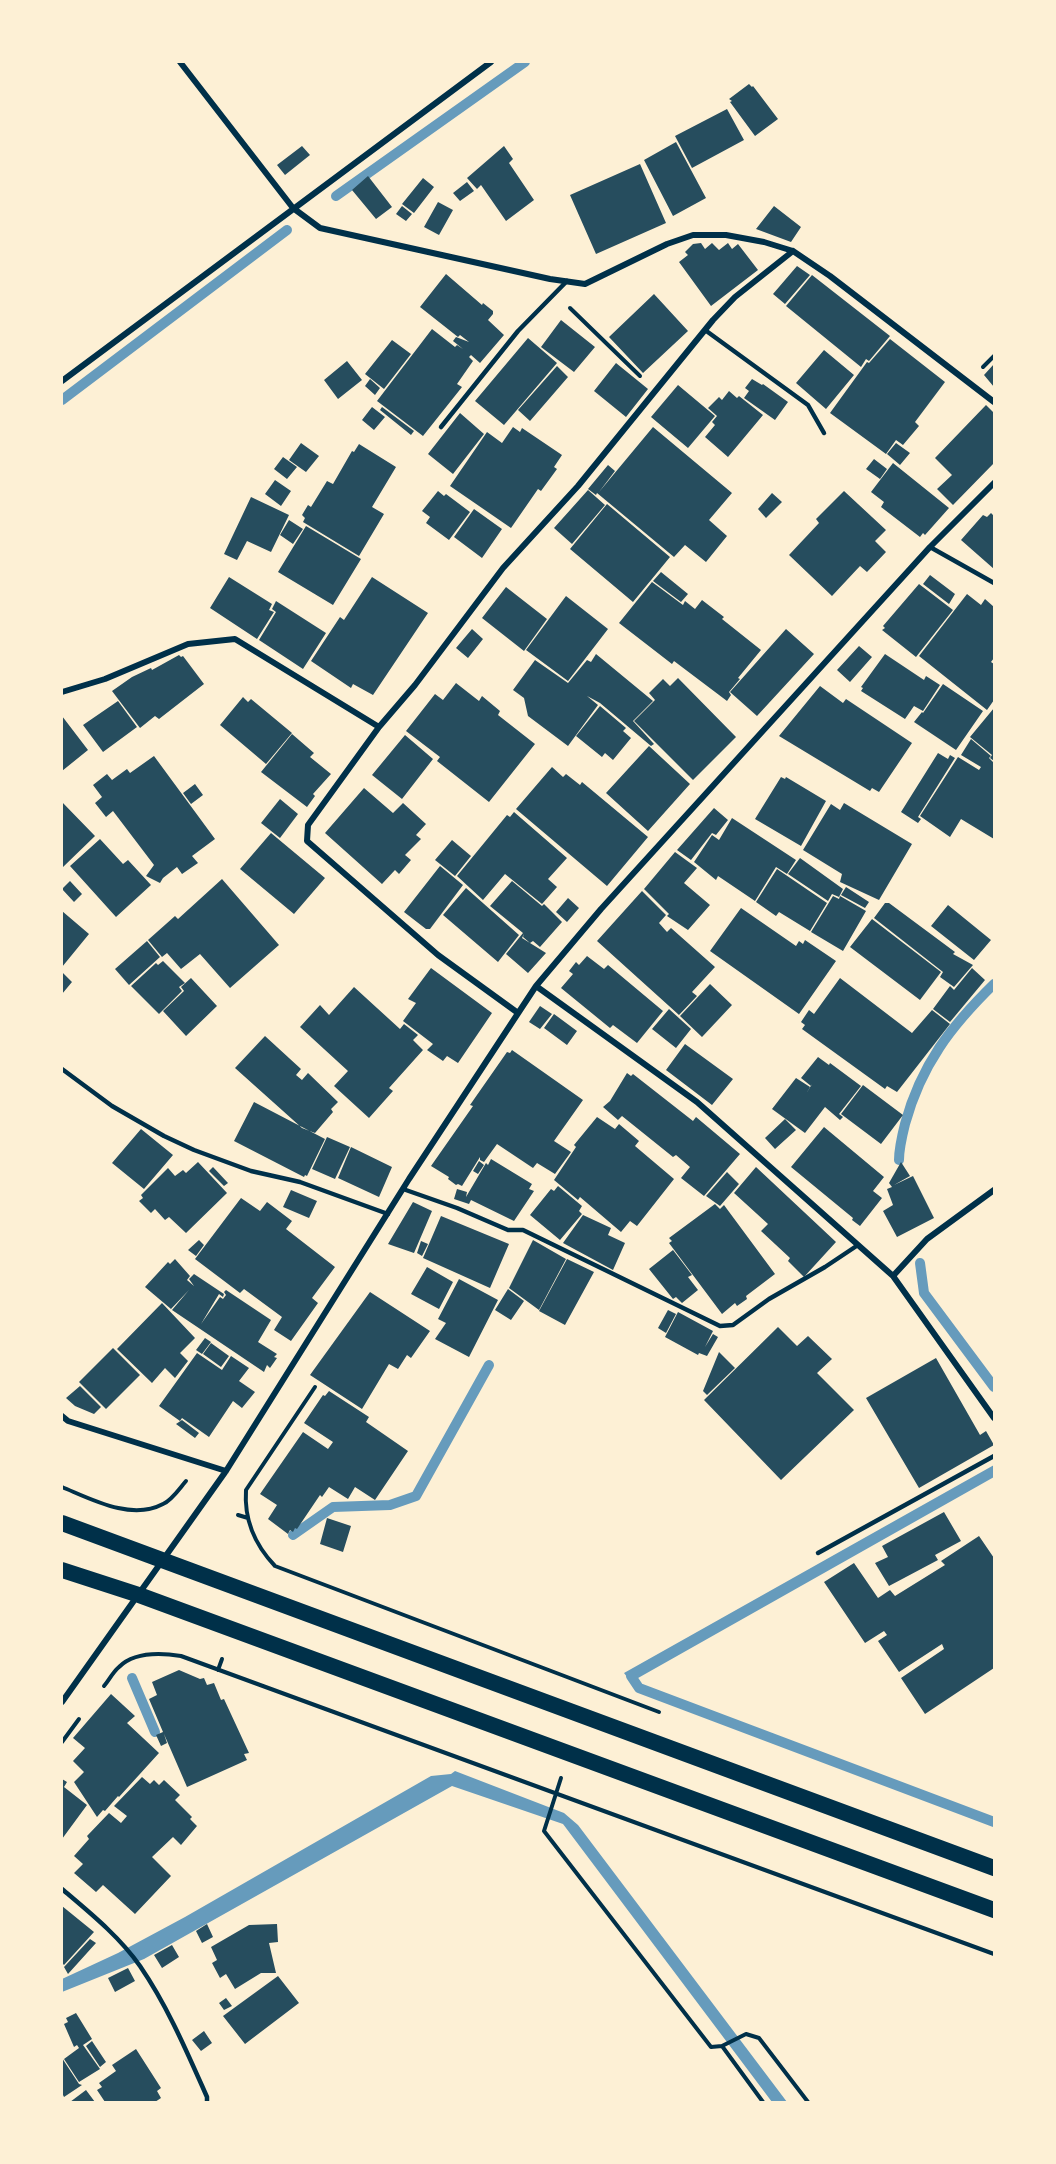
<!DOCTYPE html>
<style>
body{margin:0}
#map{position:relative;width:1056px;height:2164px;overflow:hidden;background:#fdf0d5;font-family:"Public Sans",sans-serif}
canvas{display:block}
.frame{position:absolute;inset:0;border:63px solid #fdf0d5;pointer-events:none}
</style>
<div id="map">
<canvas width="1056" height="2164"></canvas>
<div class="frame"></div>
</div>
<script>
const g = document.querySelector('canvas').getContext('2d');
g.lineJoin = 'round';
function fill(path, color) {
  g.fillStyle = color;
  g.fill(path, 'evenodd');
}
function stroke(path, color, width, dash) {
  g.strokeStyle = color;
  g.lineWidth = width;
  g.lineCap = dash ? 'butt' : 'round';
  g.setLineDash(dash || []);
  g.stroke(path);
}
const water = new Path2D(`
 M994 1465V1477L631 1682 624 1673Z
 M455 1771 564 1813 578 1825 787 2102H772L563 1824 452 1786 144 1959 62 1992V1979L118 1953 185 1917 431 1776 451 1774Z`);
const stream = new Path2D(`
 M336 196 525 62
 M62 400 287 230
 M899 1160C899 1148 902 1136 905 1124 921 1065 951 1026 994 984
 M920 1263 924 1293 994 1387
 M293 1535 333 1507 390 1505 416 1496 489 1365
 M631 1676 639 1688 994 1822
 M132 1678 155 1732`);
const building = new Path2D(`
 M749 84 752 87 753 86 778 119 755 136 730 102 732 101 729 99Z
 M727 109 744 140 692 168 675 136Z
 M676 142 706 198 673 216 644 160Z
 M302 146 310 155 285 175 277 165Z
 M504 146 513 159 509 163 534 200 506 221 481 185 477 189 467 178Z
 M640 164 666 223 596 254 570 195Z
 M368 176 392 207 376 219 352 190Z
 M423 178 434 187 414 213 402 204Z
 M467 182 474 191 460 201 453 193Z
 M438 202 453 210 439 235 424 227Z
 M402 206 412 214 406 221 396 214Z
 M774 206 801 227 791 242 756 229Z
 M701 243 705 249 712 243 719 250 728 243 732 249 738 244 758 270 711 306 679 262 688 255 685 252 693 244Z
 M797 266 810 275 785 304 773 294Z
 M446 274 482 305 483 303 493 311V314L488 320 504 335 480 363 471 355 469 357 473 361 457 384 462 387 423 436 377 401 432 329 455 347 457 345 463 349 453 341 456 337 469 342 460 335 458 337 420 307Z
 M812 275 890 336 869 361 866 359 861 367 786 306Z
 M654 294 688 331 643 373 609 337Z
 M561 320 595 347 574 372 541 347Z
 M528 338 557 363 504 425 475 401Z
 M890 339 945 382 915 422 919 426 903 445 896 440 886 454 830 413 867 362 869 363Z
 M392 340 411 354 384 389 365 374Z
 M824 350 854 375 826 409 796 383Z
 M347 361 362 380 338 399 324 380Z
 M616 363 648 389 626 417 594 391Z
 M994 364V387L984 375Z
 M557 366 568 377 530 421 518 410Z
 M370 379 380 388 375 395 365 386Z
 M752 379 762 385 763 384 788 402 775 420 744 398 749 391 745 388Z
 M678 385 715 416 688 448 651 417Z
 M729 391 737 398 739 396 763 415 728 457 705 437 715 425 712 422 717 416 708 408 719 397 722 400Z
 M986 405 994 413V463L953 505 937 489 952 475 935 458Z
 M372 407 385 417 374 430 362 420Z
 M382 407 414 431 411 435 380 410Z
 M460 413 484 434 453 474 428 454Z
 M513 427 520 432 522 428 562 455 554 467 557 469 541 491 538 489 511 528 450 486 487 432 502 443Z
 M653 427 732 493 709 520 727 536 706 562 685 545 674 557 597 493 596 495 588 489 608 465 615 471 599 492Z
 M301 443 319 456 306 472 289 460Z
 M896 443 910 453 900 465 887 454Z
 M359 444 396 467 372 507 384 514 359 556 303 522 305 518 302 515 308 505 311 507 327 481 333 484 352 451 354 452Z
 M283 457 297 467 287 479 274 469Z
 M874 459 887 469 880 479 866 469Z
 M893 463 949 508 925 535 923 533 920 537 881 507 884 502 871 492Z
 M275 480 291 491 281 506 265 494Z
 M588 490 605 505 572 544 554 528Z
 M438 491 444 496 446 494 470 512 449 540 426 523 430 517 422 511Z
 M844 491 886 530 875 541 886 552 867 572 860 566 832 596 789 555 819 523 816 519Z
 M772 493 782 502 766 518 758 509Z
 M251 497 289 515 271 552 247 541 237 560 224 554Z
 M607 504 670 557 633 602 570 549Z
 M474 509 502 529 482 558 454 537Z
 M991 513 994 516V569L961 540 983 515 987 517Z
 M289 520 303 529 293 544 280 535Z
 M306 526 361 559 333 605 278 572Z
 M661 572 688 594 681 602 653 581Z
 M930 575 955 594 949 604 923 584Z
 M229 577 272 604 269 610 274 612 257 639 210 608Z
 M372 577 428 613 373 695 353 684 351 688 311 661 340 617 344 620Z
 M652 582 683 605 685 601 695 609 702 600 724 617 722 619 761 650 738 678 740 679 729 692 731 695 727 701 674 661 672 664 619 623Z
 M919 584 953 610 916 657 882 630 885 628 883 626Z
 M506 587 547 619 524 651 482 618Z
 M967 594 981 605 985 599 994 607V658L991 662 994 664V700L987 710 919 656Z
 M566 596 608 629 568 681 526 650Z
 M276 601 326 633 303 669 259 640 276 612 272 609Z
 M472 629 483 639 468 658 456 648Z
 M786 629 814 654 757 716 730 692Z
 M859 646 872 657 850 682 837 670Z
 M596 654 653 701 633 721 654 744 651 746 600 703 587 696 598 705 568 746 528 716 524 698 513 690 535 660 568 683 587 660 591 662Z
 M885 654 924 680 926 676 940 685 923 711 914 706 905 719 861 691 863 688 861 687Z
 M179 655 181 657 183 656 204 684 159 719 155 716 140 728 112 691 132 677 151 668 152 670Z
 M678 678 736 737 693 780 634 721 655 700 649 693 663 679 670 686Z
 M456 683 479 701 482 696 500 711 498 715 535 744 489 802 437 761 440 757 406 731 435 694 443 700Z
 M943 684 983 711 956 750 914 722 922 712 923 713Z
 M820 686 843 703 846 699 912 743 879 792 872 788 870 791 779 736Z
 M243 697 248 702 251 699 292 733 266 764 220 725Z
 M118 701 137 727 103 752 83 725Z
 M600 706 626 728 623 731 631 738 613 760 605 753 602 757 576 736Z
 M994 708V761L990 758 992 755 970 737Z
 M62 716 88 750 62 771Z
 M292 734 314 753 310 757 331 774 313 794 315 796 307 807 261 772Z
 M405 735 433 759 402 799 372 775Z
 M971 739 991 756 989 758 994 763 993 775 994 776V839L961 819 950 837 920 816 958 757 979 770 981 767 961 755Z
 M649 746 690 784 648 831 606 793Z
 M938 753 948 759 950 755 955 758 918 817 921 819 918 823 901 812Z
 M154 756 215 839 192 856 198 863 182 874 177 867 163 878 160 883 146 876 154 865 113 811 106 817 95 803 102 797 93 785 107 774 112 780 127 769 130 773Z
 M552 767 563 777 566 774 580 785 582 782 648 837 607 886 516 809Z
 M781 777 785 779 786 777 826 801 801 846 755 819Z
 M195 784 203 795 191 804 183 793Z
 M364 788 393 813 403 803 426 824 416 835 421 839 405 855 411 860 399 874 395 870 382 884 325 833Z
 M280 799 298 814 280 838 261 823Z
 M62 802 95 836 62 868Z
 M844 803 912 844 879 900 840 882 842 874 803 850 831 804 840 810Z
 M714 808 728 820 716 835 712 833 691 860 677 850Z
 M514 812 567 858 548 879 557 887 542 904 505 874 483 900 457 876 507 815 510 817Z
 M732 818 796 860 787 874 776 867 755 901 718 876 716 880 694 862 712 835 719 840Z
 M271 833 325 878 294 914 240 869Z
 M100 839 123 864 128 860 151 885 116 917 70 866Z
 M452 840 471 856 455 876 435 860Z
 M675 852 697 868 684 883 710 905 688 930 667 916 669 914 644 889Z
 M800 858 843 889 839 897 832 894 828 901 788 874Z
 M440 866 463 885 430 929H426L404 912Z
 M777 869 827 903 810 931 779 912 776 916 756 902Z
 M222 879 279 945 230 988 200 954 181 969 167 953 162 957 148 940 175 916 178 919Z
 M70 881 82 894 74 902 62 889Z
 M512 881 542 906 544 904 562 922 540 947 533 941 530 943 523 937 524 934 522 938 546 953 528 973 506 954 523 933 490 906Z
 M846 887 869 902 865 908 841 895Z
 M466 888 519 935 498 962 443 915Z
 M642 891 666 915 659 923 667 932 671 928 715 967 692 992 697 996 679 1015 597 941Z
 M833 896 839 899 840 896 866 911 843 951 811 932Z
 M568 898 579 908 567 922 556 912Z
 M885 903H889L955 952 953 954 973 965 954 987 940 977 943 972 874 918Z
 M948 905 991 940 974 960 931 926Z
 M741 908 796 946 799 941 803 944 805 940 836 961 799 1014 710 951Z
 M62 911 89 934 62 967Z
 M872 919 941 972 920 1000 850 947Z
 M147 941 160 957 129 985 115 969Z
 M587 956 604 969 608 965 663 1011 637 1043 613 1025 610 1028 561 988 573 974 569 971 576 962 579 965Z
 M163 961 185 983 179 987 182 991 159 1014 131 986 156 963 158 965Z
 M431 968 492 1013 458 1063 447 1056 443 1061 427 1050 433 1044 403 1021 416 1003 408 999Z
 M972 968 985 980 950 1022 933 1009 950 986 954 990Z
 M62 972 72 982 62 994Z
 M191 978 217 1006 186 1036 163 1011 184 991 181 987Z
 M840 978 912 1033 932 1010 950 1024 897 1092 887 1086 885 1089 802 1029 805 1025 801 1022 809 1010 814 1014Z
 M710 984 732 1005 702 1037 680 1016Z
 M354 987 400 1029 404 1024 418 1035 413 1040 423 1050 389 1088 393 1091 369 1118 334 1086 348 1071 300 1027 320 1005 329 1015Z
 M540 1006 552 1014 540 1029 529 1022Z
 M669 1009 691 1029 676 1048 652 1029Z
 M554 1014 577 1031 567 1045 544 1028Z
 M265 1036 301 1069 296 1075 302 1080 308 1073 338 1102 331 1109 333 1112 315 1133 302 1128 235 1068Z
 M685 1044 733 1079 712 1105 666 1070Z
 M512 1050 583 1100 554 1141 571 1152 555 1174 537 1163 533 1168 497 1144 484 1162 480 1160V1157L462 1186 458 1184 456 1185 448 1179 449 1177 431 1166 473 1106 470 1105 507 1052 510 1053Z
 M818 1057 829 1065 830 1063 861 1086 839 1114 843 1117 840 1120 825 1107 805 1133 772 1109 796 1078 810 1087 806 1094 812 1084 811 1086 801 1078Z
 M627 1073 631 1076 633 1074 693 1121 696 1117 740 1154 704 1196 681 1178 690 1167 676 1155 673 1157 622 1116 618 1120 603 1107 610 1101Z
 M863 1085 903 1115 881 1144 841 1114Z
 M254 1102 325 1139 307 1176 305 1175 304 1177 234 1141Z
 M597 1117 615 1129 619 1124 639 1141 635 1146 674 1179 637 1226 630 1221 621 1232 580 1197 578 1200 554 1180 576 1147 574 1145Z
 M785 1119 796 1130 775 1149 765 1138Z
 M824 1127 884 1177 873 1191 882 1198 860 1226 852 1220 853 1218 791 1167Z
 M141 1129 173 1155 144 1189 112 1163Z
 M327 1137 350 1147 335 1179 312 1169Z
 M351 1147 392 1167 379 1197 338 1178Z
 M491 1159 532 1184 529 1189 534 1191 514 1221 471 1200 469 1204 454 1199 457 1189 467 1192 466 1197 486 1163 488 1165Z
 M479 1161 484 1165 478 1174 473 1171Z
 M198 1162 227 1193 186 1233 169 1217 165 1220 155 1209 151 1213 139 1201 143 1198 141 1195 168 1168 175 1176 183 1170 186 1173Z
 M901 1162 910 1176 894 1185 913 1176 934 1218 897 1237 883 1211 893 1205 887 1189 892 1187 889 1183Z
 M213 1167 228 1183 224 1186 209 1171Z
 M756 1167 836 1242 804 1277 788 1261 790 1258 761 1231 768 1224 734 1193Z
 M727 1172 739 1184 720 1206 706 1196Z
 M558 1186 582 1206 579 1211 582 1214 560 1240 530 1215 551 1189 554 1191Z
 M291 1190 317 1201 309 1218 283 1207Z
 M241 1198 260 1211 267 1202 292 1221 286 1229 335 1267 312 1298 318 1303 291 1341 274 1330 282 1317 244 1289 240 1293 195 1259Z
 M413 1202 432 1211 414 1253 388 1244Z
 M715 1204 720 1209 724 1205 775 1274 746 1296 747 1299 737 1306 735 1303 722 1314 669 1243 672 1241 669 1238Z
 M583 1215 611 1228 608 1235 625 1243 613 1270 563 1243Z
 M441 1216 509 1244 490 1288 423 1258Z
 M199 1240 204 1245 196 1256 188 1250Z
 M533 1240 566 1259 539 1310 509 1288Z
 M421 1241 428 1244 422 1256 417 1253Z
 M673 1250 692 1275 688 1277 698 1290 682 1303 676 1297 673 1299 649 1269Z
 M175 1259 190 1276 187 1280 194 1286 189 1279 194 1274 224 1294 223 1297 219 1294 201 1324 220 1297 223 1299 226 1295 224 1292 226 1290 271 1320 258 1342 277 1354 274 1357 277 1358 270 1368 267 1365 264 1372 172 1310 189 1290 171 1309 145 1287 168 1262 170 1264Z
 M567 1259 594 1272 565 1325 539 1311Z
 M427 1267 453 1282 439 1309 411 1294Z
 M459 1279 498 1300 469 1357 435 1339 446 1323 438 1319Z
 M508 1289 524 1301 511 1320 495 1310Z
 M370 1292 430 1331 411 1358 407 1355 398 1369 389 1364 362 1409 310 1375Z
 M162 1303 195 1338 180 1353 188 1361 175 1378 165 1368 152 1383 117 1349Z
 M668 1310 676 1314 666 1333 658 1328Z
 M678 1312 713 1331 705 1347 713 1334 718 1337 707 1356 699 1353 698 1355 665 1337Z
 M778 1327 797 1346 808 1336 832 1359 817 1373 854 1410 781 1480 704 1400Z
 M205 1338 211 1342 202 1354 196 1350Z
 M211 1343 229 1356 221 1367 203 1354Z
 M113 1348 140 1375 106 1409 79 1382Z
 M719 1352 735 1368 707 1395 703 1391Z
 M197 1353 222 1370 231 1356 249 1368 239 1381 255 1392 242 1408 233 1401 209 1437 182 1418 180 1421 159 1406Z
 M936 1358 980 1435 986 1431 994 1445 919 1488 866 1398Z
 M80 1386 101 1407 94 1414 75 1406 66 1398Z
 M329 1391 369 1417 366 1422 408 1451 375 1500 355 1487 348 1499 329 1487 322 1497 320 1495 297 1529 295 1528 293 1532 290 1530 288 1534 268 1519 277 1505 260 1494 303 1432 328 1449 333 1442 304 1423 323 1395 325 1396Z
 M182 1420 199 1433 195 1438 176 1424Z
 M944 1512 961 1541 935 1555 938 1560 889 1586 875 1563 888 1557 882 1546Z
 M327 1518 351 1526 343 1552 320 1544Z
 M979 1536 994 1558V1668L925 1714 901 1678 944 1649 942 1644 899 1672 878 1641 887 1635 884 1631 865 1643 824 1582 854 1563 878 1598 890 1590 895 1596 945 1565 941 1561Z
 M179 1670 200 1679 204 1678 207 1685 214 1683 221 1700 224 1699 249 1753 244 1754 247 1760 187 1787 164 1734 167 1743 161 1746 156 1735 163 1732 149 1699 157 1695 152 1682Z
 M111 1694 135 1716 127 1723 159 1753 119 1797 118 1796 105 1811 103 1810 97 1817 74 1782 84 1772 73 1761 85 1748 73 1738Z
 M142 1777 150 1784 154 1780 159 1785 164 1780 180 1795 175 1800 192 1817 190 1819 197 1826 181 1845 173 1837 152 1857 171 1876 135 1914 103 1885 96 1892 74 1873 83 1864 74 1856 89 1839 87 1836 109 1813 121 1823 127 1816 114 1806Z
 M62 1779 67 1782 64 1787 87 1805 62 1839Z
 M62 1906 94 1932 64 1965 62 1963Z
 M207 1924 213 1937 202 1943 196 1931Z
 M277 1924 278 1942 269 1943 276 1973H261L235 1989 226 1974 220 1978 212 1963 217 1960 211 1947 249 1925Z
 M90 1939 96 1943 68 1974 64 1967Z
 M172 1945 179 1957 162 1968 154 1955Z
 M128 1968 135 1981 115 1992 108 1978Z
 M278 1976 299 2003 245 2044 223 2016Z
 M226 1998 232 2006 224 2010 219 2003Z
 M76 2013 92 2039 83 2045 100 2069 79 2082 64 2059 79 2048 77 2045 74 2047 64 2024 68 2022 66 2018Z
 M204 2031 212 2043 201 2051 192 2040Z
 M92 2041 106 2062 100 2067 86 2046Z
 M136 2049 161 2088 157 2091 161 2098 155 2102H105L97 2090 102 2087 99 2083 116 2071 112 2065Z
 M62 2058 79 2084 82 2085 64 2097 62 2093Z
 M86 2090 95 2102H70Z`);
const path = new Path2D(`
 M570 308 640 376
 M983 367 994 356
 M315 1387 246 1490C244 1519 255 1545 275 1566L659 1712
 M62 1487C91 1499 131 1521 163 1504 172 1500 179 1489 186 1481
 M238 1515 248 1518
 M218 1670 222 1659
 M104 1686C109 1680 113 1672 119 1667 134 1652 162 1653 181 1656L994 1954
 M62 1742 79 1719
 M561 1778 544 1831 711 2047 722 2046 746 2034 759 2038 808 2102
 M722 2046 763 2102`);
const service = new Path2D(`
 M705 330 808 405 824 433
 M441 427 518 331 567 281
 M930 547 994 583
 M62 1069 112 1106 164 1136 194 1150 251 1171 300 1182 388 1214
 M403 1189 457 1208 508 1230H523L720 1326 733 1325 769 1299 825 1267 858 1245
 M818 1553 994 1456
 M62 1889C89 1912 119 1936 140 1966 168 2007 187 2052 207 2097V2102`);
const minor = new Path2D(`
 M180 62 293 208 320 228 550 279 585 284 667 244 693 235H726L764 242 793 251 830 276 994 402
 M62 381 491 62
 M62 692 105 679 188 644 235 639 379 727 415 685 503 568 578 486 713 320 735 297 793 251
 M379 727 308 825 307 841 438 955 518 1013
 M536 986 697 1102 893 1276 994 1418
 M893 1276 927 1239 994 1190
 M62 1416 68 1421 226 1471
 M62 1702 226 1471 409 1179 536 986 601 909 930 547 994 483`);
const trunk = new Path2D(`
 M62 1523 994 1868
 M62 1570 139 1595 994 1910`);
fill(water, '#669bbc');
stroke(stream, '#669bbc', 10);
fill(building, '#264d5e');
stroke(path, '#003049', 4);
stroke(service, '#003049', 4.5);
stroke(minor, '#003049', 6);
stroke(trunk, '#003049', 16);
</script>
